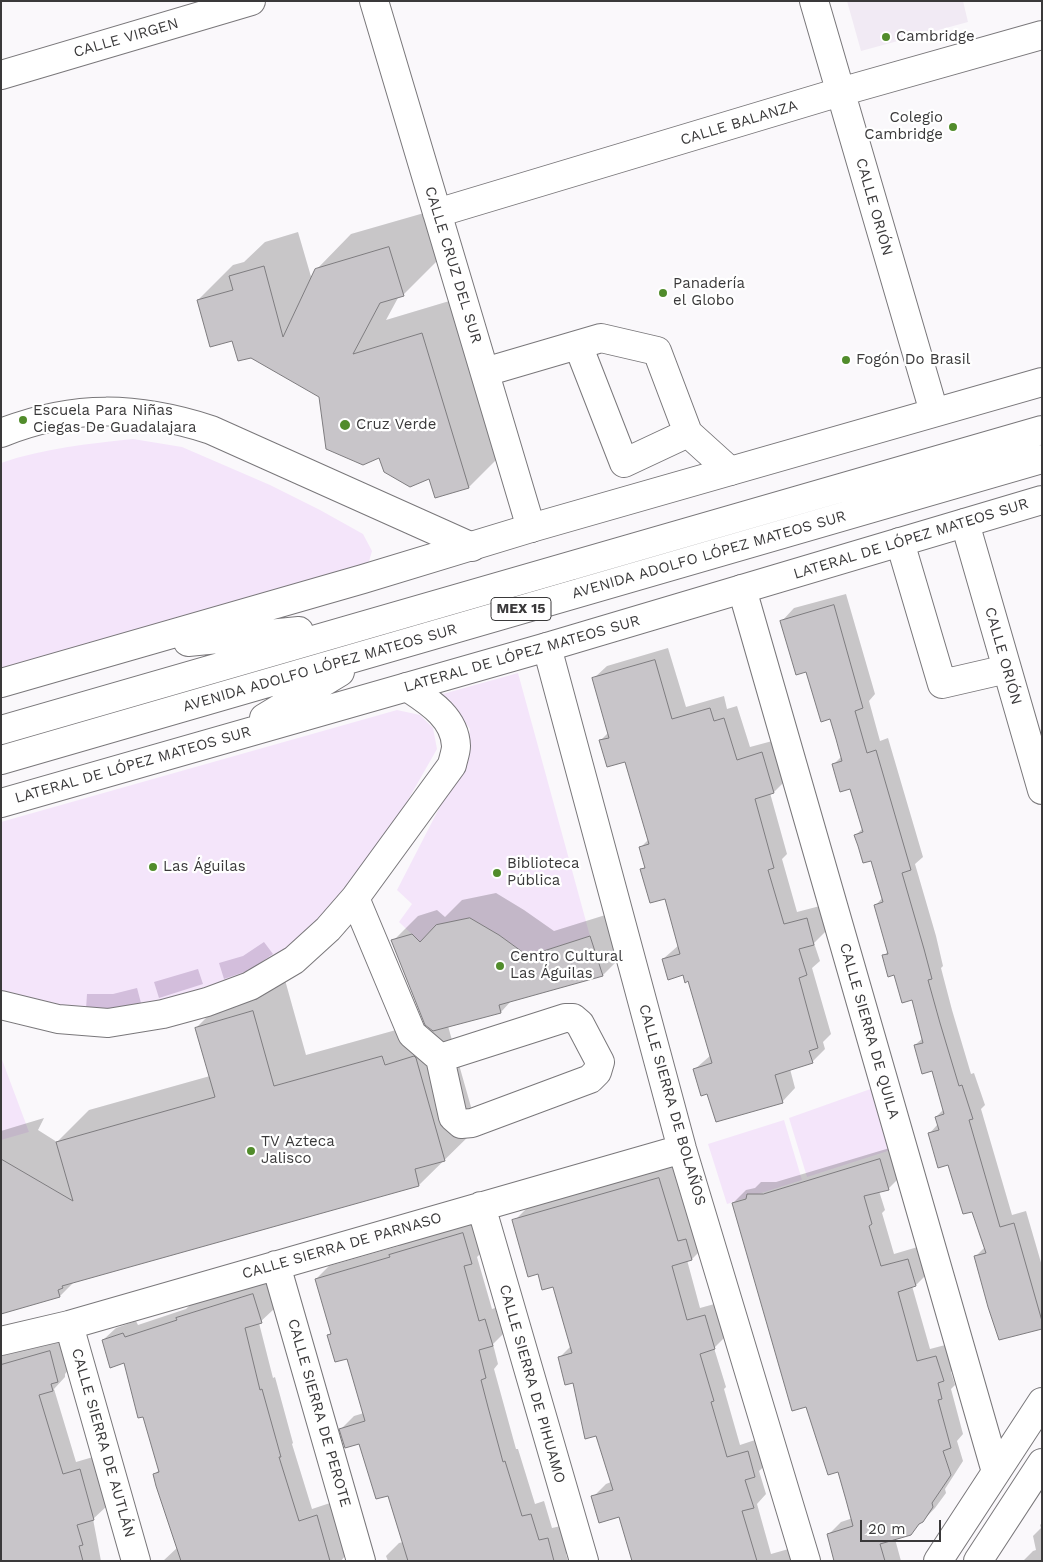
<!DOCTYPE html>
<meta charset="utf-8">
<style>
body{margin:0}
#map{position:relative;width:1043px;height:1562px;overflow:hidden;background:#faf8fb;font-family:"Work Sans",sans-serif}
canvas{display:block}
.frame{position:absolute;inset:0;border:2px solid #3a393a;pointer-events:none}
.scale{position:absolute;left:860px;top:1520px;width:81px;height:22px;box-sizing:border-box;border:2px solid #3a393a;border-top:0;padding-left:6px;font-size:15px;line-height:18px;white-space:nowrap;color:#3a393a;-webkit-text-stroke:4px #fff;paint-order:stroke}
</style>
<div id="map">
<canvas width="1043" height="1562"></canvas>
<div class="frame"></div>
<div class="scale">20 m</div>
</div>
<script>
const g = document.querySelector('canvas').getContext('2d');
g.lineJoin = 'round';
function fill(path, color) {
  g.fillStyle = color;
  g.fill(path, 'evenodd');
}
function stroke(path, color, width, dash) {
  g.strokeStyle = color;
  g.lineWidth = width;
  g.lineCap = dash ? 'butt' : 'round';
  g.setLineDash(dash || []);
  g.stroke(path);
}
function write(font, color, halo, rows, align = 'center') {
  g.font = font + ' "Work Sans",sans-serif';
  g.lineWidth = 4.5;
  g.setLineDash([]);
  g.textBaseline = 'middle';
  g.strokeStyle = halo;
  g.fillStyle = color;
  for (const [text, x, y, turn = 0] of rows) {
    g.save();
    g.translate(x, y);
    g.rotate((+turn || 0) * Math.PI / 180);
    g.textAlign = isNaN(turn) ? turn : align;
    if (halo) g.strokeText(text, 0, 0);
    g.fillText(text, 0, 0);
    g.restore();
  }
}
const built = new Path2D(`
 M847 1H963L968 22 861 51Z`);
const green = new Path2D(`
 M133 439 182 447 270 485 320 510 363 534 372 551 368 565 1 668V463C44 448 88 444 133 439Z
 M518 673 590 936 528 956 499 935 470 918 436 925 420 942 399 922 412 904 397 890 466 756 470 729 459 714 432 697Z
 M397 710 420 715 433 728 437 749 404 807 333 905 306 939 268 965 178 998 129 1011 78 1012 1 991V822Z
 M1 1057 29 1132 1 1140Z
 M879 1086 897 1148 807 1177 789 1118Z
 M784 1120 802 1180 727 1204 708 1144Z`);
const water = new Path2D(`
 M264 942 273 954 250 970 224 979 219 963 243 956Z
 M198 969 203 984 159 998 154 982Z
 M137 988 141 1003 114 1010 86 1009 87 994H113Z`);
const shadow = new Path2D(`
 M424 213 438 260 403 295 399 296 386 320 456 299 504 452 469 487 436 497 430 478 379 457 320 396 233 340 198 300 233 265 244 262 265 242 298 232 312 280 316 270 351 234Z
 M846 594 875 694 869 701 880 741 888 738 923 857 915 864 936 936 943 966 941 968 952 1010 971 1074 974 1073 985 1105 981 1109 1012 1215 1026 1211 1042 1266V1328L976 1256 985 1247 973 1210 949 1163 929 1134 938 1124 936 1117 944 1109 932 1070 915 1045 923 1038 912 998 884 956 888 951 876 905 883 897 872 859 856 835 863 828 851 788 834 764 842 756 831 718 782 621 794 608Z
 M668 648 686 707 724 696 727 709 737 706 750 747 776 740 787 779 774 792 770 793 787 854 782 859 797 912 820 906 826 931 814 943 820 961 812 968 831 1034 823 1042 825 1049 812 1062 790 1069 795 1088 782 1102 708 1092 695 1069 711 1055 689 980 684 974 663 959 679 945 665 897 642 870 646 866 640 848 649 839 626 761 600 741 608 733 593 679 607 666Z
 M496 893 524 910 554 931 615 912 628 950 603 975 512 1000 501 1012 448 1026 477 1128 419 1185 74 1282 60 1296 1 1313V1131L44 1118 38 1130 57 1142 89 1110 210 1076 196 1028 228 996 285 980 306 1055 414 1025 416 1034 432 1029 393 941 418 916 437 910 445 917 462 900Z
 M893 1147 901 1176 888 1189 879 1191 885 1210 882 1213 894 1254 921 1246 929 1272 916 1285 912 1286 930 1349 949 1344 956 1367 951 1372 955 1385 951 1389 963 1434 957 1441 963 1461 945 1489 946 1493 935 1508 910 1534 895 1539 901 1561H835L828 1535 841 1522 853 1518 839 1470 807 1405 733 1203 746 1190 755 1188 761 1182H776Z
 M672 1166 691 1229 699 1227 705 1246 692 1259 687 1260 700 1308 718 1303 727 1335 714 1348 726 1387 724 1389 740 1445 761 1438 768 1463 759 1471 766 1494 757 1504 771 1554 792 1548 796 1561H633L620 1516 593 1497 606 1484 611 1482 597 1434 574 1381 559 1358 571 1346 554 1285 539 1272 514 1221 527 1208Z
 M476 1221 484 1250 477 1257 492 1309 498 1307 505 1332 493 1344 498 1364 494 1369 516 1449H518L535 1504 544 1501 552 1528 561 1526 568 1552 566 1554 568 1561H388L386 1556 399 1543 403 1542 389 1494 360 1442 341 1429 354 1416 364 1413 347 1357 329 1335 331 1333 316 1279 329 1266 399 1246 403 1242Z
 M266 1282 274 1309 259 1323 273 1378 275 1377 293 1443 292 1444 312 1509 330 1503 345 1556 341 1561H163L178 1547 155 1474 159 1470 144 1415 125 1362 103 1340 116 1328 136 1321 138 1325 186 1309 190 1305Z
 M62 1339 70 1368 65 1374V1377L54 1389 76 1462 93 1457 107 1506 93 1519 101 1561H1V1356Z
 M1042 1523V1561H1023L1033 1551 1036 1550 1033 1536 1041 1528 1040 1525Z`);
const building = new Path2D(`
 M389 247 404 296 380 303 353 354 422 333 469 488 435 498 429 479 410 487 384 472 379 458 363 465 326 449 319 397 251 358 238 361 232 341 210 347 197 300 233 290 229 276 264 266 283 337 315 269Z
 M834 605 863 708 855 711 867 753 876 750 911 870 902 873 924 949 932 979 928 980 940 1023 959 1086 962 1085 973 1119 969 1120 1000 1227 1014 1223 1042 1321V1329L999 1340 988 1307 974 1256 986 1253 972 1212 963 1214 948 1165 938 1168 928 1133 939 1130 935 1117 944 1114 932 1071 922 1074 914 1045 923 1043 912 1000 902 1003 894 975 888 977 882 955 888 954 874 905 883 902 871 861 863 863 858 846 854 835 863 832 850 789 840 792 832 764 842 761 836 739 830 719 821 722 806 672 796 675 780 621Z
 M655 660 672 719 710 708 714 721 724 718 737 760 762 752 774 793 755 799 774 868 768 870 784 924 807 918 814 945 799 949 807 975 799 978 818 1048 809 1051 813 1063 775 1075 783 1103 716 1122 707 1094 701 1096 693 1069 712 1063 688 981 685 983 683 975 668 980 662 959 680 954 665 899 650 903 640 869 645 868 639 847 649 844 625 762 607 767 599 740 609 738 592 678Z
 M470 918 499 935 528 956 590 936 603 976 499 1005 501 1013 433 1031 425 1025 391 940 412 934 420 942 436 925Z
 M253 1011 274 1086 382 1056 385 1065 414 1056 416 1058 445 1161 415 1169 419 1186 62 1286 63 1288 58 1290 60 1297 1 1314V1159L73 1201 56 1142 215 1097 195 1028Z
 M880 1159 889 1190 864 1196 872 1224 869 1226 881 1266 908 1259 916 1286 898 1292 917 1361 936 1356 944 1381 938 1383 942 1399 938 1400 951 1448 943 1451 951 1475 932 1503 933 1507 923 1522 919 1524 911 1535 880 1544 885 1561H834L827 1534 853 1526 846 1500 838 1472 828 1475 806 1407 792 1411 732 1203 746 1199 747 1194H763Z
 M659 1178 678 1241 686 1239 692 1260 672 1266 687 1320 705 1315 715 1349 700 1354 714 1401 711 1402 727 1457 748 1451 755 1477 745 1480 754 1508 742 1511 757 1561H632L619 1517 599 1523 591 1496 613 1490 596 1436 585 1439 573 1383 565 1385 558 1357 572 1353 553 1287 542 1290 538 1274 528 1277 512 1220Z
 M463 1233 472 1264 464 1266 479 1321 485 1319 493 1346 479 1350 486 1378 481 1380 488 1407 503 1462 505 1461 522 1516 531 1514 539 1540 548 1538 554 1561H408L388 1496 376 1499 359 1444 345 1448 339 1429 365 1421 347 1359 335 1362 327 1335 331 1334 315 1279 390 1257 389 1255Z
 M253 1294 262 1323 245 1328 260 1390 262 1389 281 1457H279L299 1521 317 1515 330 1561H181L156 1486 153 1474 159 1472 143 1417 138 1418 124 1363 110 1368 102 1340 123 1333 125 1337 177 1320 176 1318Z
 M50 1351 58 1382 51 1384 53 1391 39 1395 63 1474 80 1469 94 1520 77 1525 83 1545 79 1546 83 1561H1V1365Z`);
const minor = new Path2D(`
 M374 1 531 528
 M814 1 934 412
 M1 75 251 1
 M437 213 840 92 1042 35
 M485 372 601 338 657 351 688 433 624 463 578 345
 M1 433C74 404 137 406 211 430L472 547
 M688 433 730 471
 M965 523 1042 790
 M900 542 942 684 1007 669
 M742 589 996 1472
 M547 647 682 1149 806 1561
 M355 898 412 1034 440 1058
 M1 1005 58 1019 108 1023 163 1014 207 1002 250 986 294 960 328 929 355 898 452 765C453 759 456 752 456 746 455 717 428 701 407 687
 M565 1018H573L580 1024 600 1062 597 1072 590 1079 472 1123 461 1124 453 1117 440 1058Z
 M481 1206 584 1561
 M276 1265 361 1561
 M69 1325 136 1561
 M1 1341 69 1325 682 1149
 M938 1561 1042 1402
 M978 1561 1042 1463`);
const major = new Path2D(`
 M188 642 299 631
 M1 683 363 579 531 528 1042 382
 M264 718 340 672
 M1 730 1042 430
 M1 760 1042 459
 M1 803 547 647 1042 500`);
const markers = [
 [886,37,5,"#518c2b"],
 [953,127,5,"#518c2b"],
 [663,293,5,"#518c2b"],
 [846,360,5,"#518c2b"],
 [23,420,5,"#518c2b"],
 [345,425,6,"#518c2b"],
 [153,867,5,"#518c2b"],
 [497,873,5,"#518c2b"],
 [500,966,5,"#518c2b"],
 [251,1151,5,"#518c2b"]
];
const shields = [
 [521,609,60]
];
const shieldNames = [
 ["MEX 15",521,609]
];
const poiNames = [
 ["Cambridge",896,37],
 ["Colegio",943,118,"right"],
 ["Cambridge",943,135,"right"],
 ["Panadería",673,284],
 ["el Globo",673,301],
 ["Fogón Do Brasil",856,360],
 ["Escuela Para Niñas",33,411],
 ["Ciegas De Guadalajara",33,428],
 ["Cruz Verde",356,425],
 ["Biblioteca",507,864],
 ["Pública",507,881],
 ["Las Águilas",163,867],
 ["Centro Cultural",510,957],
 ["Las Águilas",510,974],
 ["TV Azteca",261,1142],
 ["Jalisco",261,1159]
];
const streetNames = [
 ["CALLE VIRGEN",126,38,-16],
 ["CALLE BALANZA",739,123,-17],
 ["CALLE ORIÓN",874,207,74],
 ["CALLE CRUZ DEL SUR",453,265,73],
 ["LATERAL DE LÓPEZ MATEOS SUR",911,539,-17],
 ["AVENIDA ADOLFO LÓPEZ MATEOS SUR",709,555,-16],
 ["LATERAL DE LÓPEZ MATEOS SUR",522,654,-16],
 ["CALLE ORIÓN",1003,656,74],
 ["AVENIDA ADOLFO LÓPEZ MATEOS SUR",320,668,-16],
 ["LATERAL DE LÓPEZ MATEOS SUR",133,765,-16],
 ["CALLE SIERRA DE QUILA",869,1031,74],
 ["CALLE SIERRA DE BOLAÑOS",672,1105,74],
 ["CALLE SIERRA DE PARNASO",342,1246,-16],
 ["CALLE SIERRA DE PIHUAMO",532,1384,74],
 ["CALLE SIERRA DE PEROTE",319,1413,74],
 ["CALLE SIERRA DE AUTLÁN",103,1443,74]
];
fill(built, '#f1eaf4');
fill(green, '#f4e5fa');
fill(water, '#d3bedc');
fill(shadow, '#0003');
fill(building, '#c8c5c9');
stroke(building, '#7e7c7f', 1);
stroke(minor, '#79777a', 30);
stroke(major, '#79777a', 30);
stroke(minor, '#fff', 28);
stroke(major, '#fff', 28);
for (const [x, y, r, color] of markers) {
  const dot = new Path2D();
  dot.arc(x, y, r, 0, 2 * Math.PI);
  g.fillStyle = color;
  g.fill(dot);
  stroke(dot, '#fff', 2);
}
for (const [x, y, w] of shields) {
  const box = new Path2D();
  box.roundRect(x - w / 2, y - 11.5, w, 23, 4);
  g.fillStyle = '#fff';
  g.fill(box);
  stroke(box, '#3a393a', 1);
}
write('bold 14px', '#3a393a', null, shieldNames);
write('15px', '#3a393a', '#fff', poiNames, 'left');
write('15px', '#3a393a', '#fff', streetNames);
</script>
